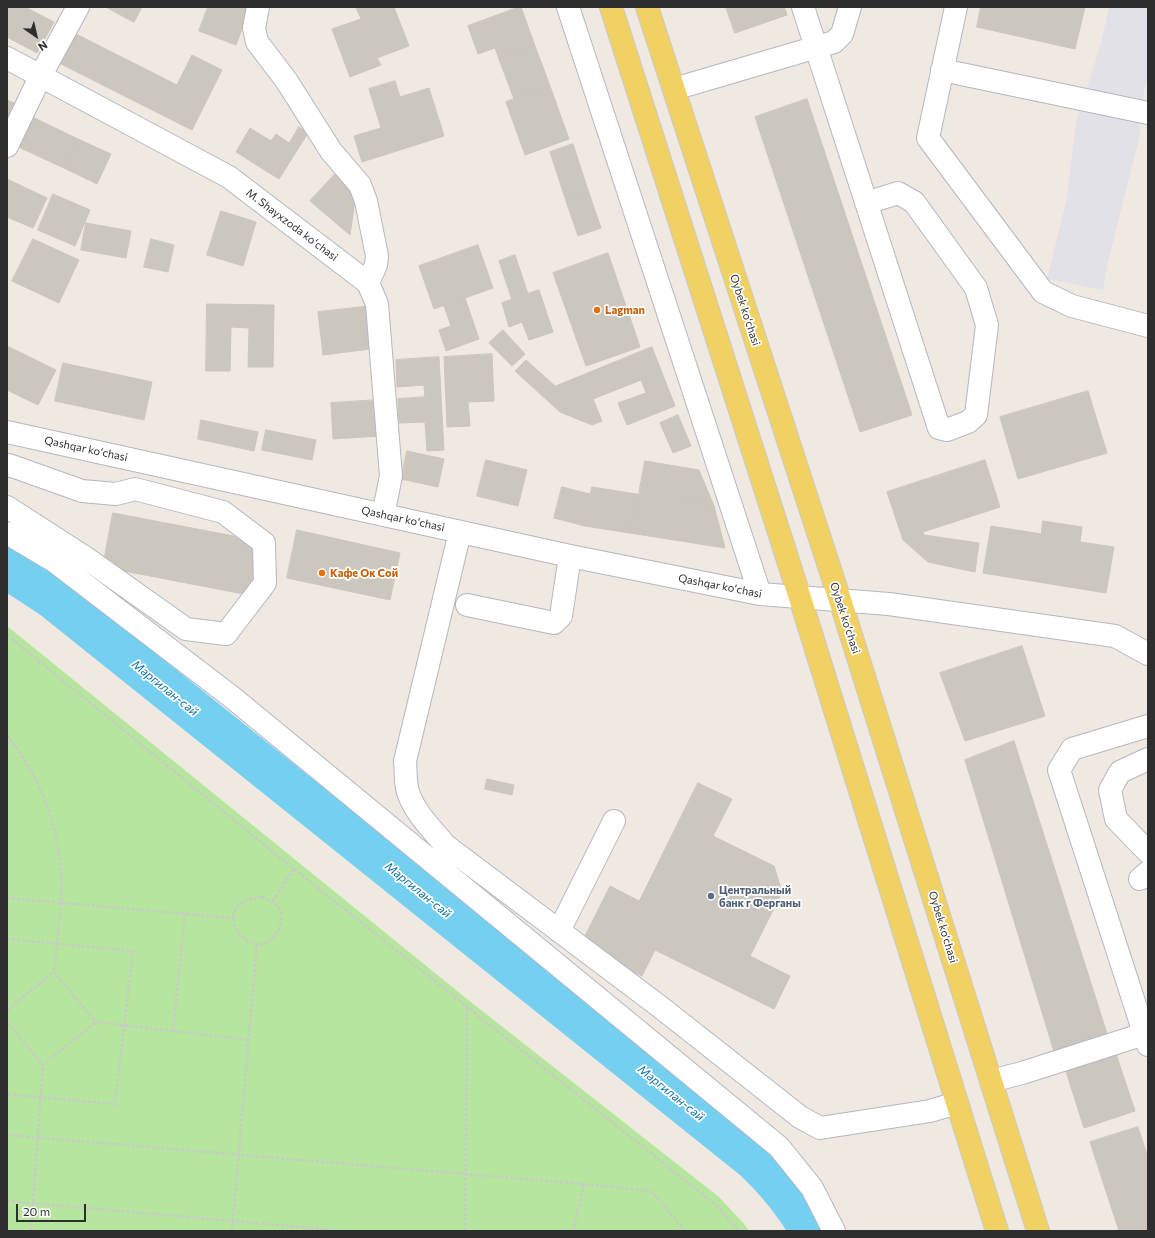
<!DOCTYPE html>
<meta charset="utf-8">
<style>
body{margin:0}
#map{position:relative;width:1155px;height:1238px;overflow:hidden;background:#efe9e1;font-family:Commissioner,sans-serif}
canvas{display:block}
.frame{position:absolute;inset:0;border:8px solid #2e2e2e;pointer-events:none}
.north{position:absolute;left:16px;top:16px;width:40px;height:40px;-webkit-text-stroke:3px #fff;paint-order:stroke;rotate:146deg;font-size:11px;font-weight:700;line-height:16px;text-align:center;color:#2e2e2e}
.north::after{content:'';display:block;margin:auto;width:14px;height:18px;background:#2e2e2e;clip-path:polygon(50% 0,100% 100%,50% 72%,0 100%)}
.scale{position:absolute;left:16px;top:1204px;width:70px;height:18px;box-sizing:border-box;border:2px solid #2e2e2e;border-top:0;padding-left:5px;font-size:12px;line-height:14px;white-space:nowrap;color:#2e2e2e;-webkit-text-stroke:3px #fff;paint-order:stroke}
</style>
<div id="map">
<canvas width="1155" height="1238"></canvas>
<div class="frame"></div>
<div class="north">N</div>
<div class="scale">20 m</div>
</div>
<script>
const g = document.querySelector('canvas').getContext('2d');
g.lineJoin = 'round';
function fill(path, color) {
  g.fillStyle = color;
  g.fill(path, 'evenodd');
}
function stroke(path, color, width, dash) {
  g.strokeStyle = color;
  g.lineWidth = width;
  g.lineCap = dash ? 'butt' : 'round';
  g.setLineDash(dash || []);
  g.stroke(path);
}
function write(font, color, halo, rows, align = 'center') {
  g.font = font + ' Commissioner,sans-serif';
  g.lineWidth = 3.5;
  g.setLineDash([]);
  g.textBaseline = 'middle';
  g.strokeStyle = halo;
  g.fillStyle = color;
  for (const [text, x, y, turn = 0] of rows) {
    g.save();
    g.translate(x, y);
    g.rotate((+turn || 0) * Math.PI / 180);
    g.textAlign = isNaN(turn) ? turn : align;
    if (halo) g.strokeText(text, 0, 0);
    g.fillText(text, 0, 0);
    g.restore();
  }
}
const industrial = new Path2D(`
 M1109 7H1148V76L1144 91 1139 139 1108 262 1103 290 1047 279 1067 198 1076 122 1100 47Z`);
const green = new Path2D(`
 M7 626 467 999 719 1197 744 1224 749 1231H7Z`);
const river = new Path2D(`
 M7 568 53 598 755 1160C778 1182 796 1204 811 1231`);
const building = new Path2D(`
 M7 7H25L54 22 37 53 7 37Z
 M106 7H142L134 22Z
 M208 7H250L236 45 199 31Z
 M356 7H394L409 46 377 58 381 65 350 77 332 29 361 19Z
 M519 7H521L535 46 499 59 495 48 478 54 468 26Z
 M726 7H784L787 15 735 33Z
 M981 7H1085L1075 49 977 27Z
 M74 33 177 85 192 55 222 70 192 130 59 63Z
 M535 46 550 86 514 99 499 59Z
 M395 81 400 97 429 88 444 136 362 162 354 136 381 128 369 89Z
 M550 86 569 139 525 155 506 102Z
 M807 99 912 415 860 432 755 117Z
 M7 100 16 104 7 122Z
 M26 114 78 139 64 168 12 144Z
 M299 127 308 133 279 179 236 152 250 128 271 141 276 134 289 143Z
 M78 139 111 154 97 184 64 168Z
 M573 144 588 190 565 198 550 152Z
 M335 174 356 193 350 235 310 201Z
 M7 179 47 198 33 228 7 217Z
 M588 190 601 228 578 236 565 198Z
 M53 194 90 210 75 246 38 230Z
 M221 211 256 222 243 266 207 255Z
 M86 223 131 231 126 258 81 250Z
 M33 239 79 260 59 303 12 281Z
 M151 239 174 245 168 272 144 267Z
 M478 245 493 288 434 309 419 266Z
 M608 253 640 347 586 366 553 273Z
 M515 255 528 294 512 300 499 261Z
 M539 290 553 332 529 340 522 322 509 327 502 303Z
 M465 298 479 339 446 351 439 330 451 326 444 306Z
 M207 304 274 305 273 367H248L249 328 231 327 230 371H206Z
 M372 306 378 348 323 355 318 312Z
 M503 330 525 354 512 366 489 343Z
 M7 346 56 370 38 405 7 390Z
 M652 347 675 406 627 425 618 403 646 393 641 380 593 399 602 421 592 425 560 412 515 371 526 360 555 386Z
 M492 354 494 401 468 402 470 426 447 427 444 357Z
 M439 357 441 396 425 398 424 385 397 387 396 360Z
 M63 363 152 382 144 420 55 401Z
 M1088 391 1107 453 1018 479 1000 417Z
 M441 396 444 450 427 451 425 422 399 423 398 399Z
 M378 400 380 436 333 439 331 403Z
 M678 415 691 446 673 453 660 423Z
 M201 420 258 432 254 451 198 439Z
 M266 430 316 440 312 460 262 450Z
 M407 451 444 459 438 487 401 479Z
 M486 460 527 470 518 506 477 496Z
 M985 460 1000 507 923 532 924 535 979 543 975 572 928 562 903 540 887 492Z
 M645 461 699 470 714 506 639 494Z
 M562 487 590 494 585 526 554 518Z
 M592 487 636 494 630 533 585 526Z
 M636 494 714 506 725 548 630 533Z
 M113 513 260 541 249 595 103 567Z
 M1043 521 1082 527 1080 542 1114 547 1106 593 983 573 991 526 1041 534Z
 M297 530 400 553 390 600 287 578Z
 M1022 646 1045 716 965 741 940 673Z
 M1014 741 1109 1040 1055 1055 965 760Z
 M487 779 514 785 512 795 485 789Z
 M698 783 732 799 713 836 774 866 782 892 750 956 790 976 774 1009 655 950 642 976 580 946 610 886 639 901Z
 M1115 1051 1135 1111 1084 1128 1064 1065Z
 M1138 1127 1148 1158V1231H1119L1090 1142Z`);
const path = new Path2D(`
 M7 635 294 869 716 1205 739 1231
 M7 735C39 777 60 825 61 878 62 909 57 941 54 972
 M262 897C275 900 286 912 280 926 260 978 197 903 262 897Z
 M7 898 233 918
 M273 901 294 869
 M7 939 133 951 115 1104 7 1094
 M7 1010 54 972 96 1022 249 1040
 M7 1022 43 1065 96 1022
 M173 1031 185 914
 M7 1135 584 1184
 M7 1201 345 1231
 M31 1231 43 1065
 M232 1231 257 944
 M465 1231 467 1008
 M573 1231 584 1184 651 1191 685 1231`);
const minor = new Path2D(`
 M258 7 254 28 257 42 286 80 331 151 360 185 366 201 377 256 376 265 368 283
 M568 7 760 594
 M803 7 939 428 947 430 968 422 976 415 987 325 976 288 914 202 898 193 866 203
 M956 7 928 138 1043 292 1072 306 1148 326
 M7 58 229 177 368 283 377 304 391 476 383 515
 M942 70 1148 113
 M674 89 834 42 842 34 850 7
 M7 146 41 75 78 7
 M7 432 570 556 760 594 889 604 1115 636 1148 654
 M7 466 9 465 82 491 116 494 135 489 223 512 264 543 265 583 226 634 186 629 86 558 7 507
 M460 532 405 761C406 770 405 782 408 792 415 813 431 828 445 845L659 1006 800 1117 820 1128 930 1111 957 1103
 M7 533 54 561 233 698 779 1147 812 1188 834 1231
 M467 605 554 623 561 616 570 556
 M1148 726 1072 749 1059 770 1148 1045
 M1148 759 1120 772 1110 790 1116 819 1148 852
 M1140 879 1148 872
 M559 931 614 821
 M991 1081 1022 1073 1144 1034`);
const major = new Path2D(`
 M611 7 800 598 997 1231
 M647 7 840 600 1038 1231`);
const markers = [
 [597,310,4,"#e8710a"],
 [322,573,4,"#e8710a"],
 [711,896,4,"#5c6f8a"]
];
const streetNames = [
 ["M. Shayxzoda koʻchasi",292,225,37],
 ["Oybek ko‘chasi",745,310,72],
 ["Qashqar koʻchasi",86,449,12],
 ["Qashqar koʻchasi",403,519,12],
 ["Qashqar koʻchasi",720,586,11],
 ["Oybek ko‘chasi",845,618,72],
 ["Oybek ko‘chasi",943,927,73]
];
const foodNames = [
 ["Lagman",605,310],
 ["Кафе Ок Сой",330,573]
];
const serviceNames = [
 ["Центральный",719,890],
 ["банк г Ферганы",719,903]
];
const waterNames = [
 ["Маргилан-сай",165,688,39],
 ["Маргилан-сай",418,890,39],
 ["Маргилан-сай",671,1093,39]
];
fill(industrial, '#e3e1e8');
fill(green, '#b6e59e');
stroke(river, '#75cff0', 42);
fill(building, '#cbc7bf');
stroke(building, '#cbc5ba', 1);
stroke(minor, '#b4b7c1', 24);
stroke(major, '#c9c9c9', 24);
stroke(path, '#c9c9c9', 2.5, [3, 2]);
stroke(minor, '#fff', 22);
stroke(major, '#f2d163', 22);
for (const [x, y, r, color] of markers) {
  const dot = new Path2D();
  dot.arc(x, y, r, 0, 2 * Math.PI);
  g.fillStyle = color;
  g.fill(dot);
  stroke(dot, '#fff', 1.5);
}
write('11px', '#2e2e2e', '#fff', streetNames);
write('bold 11px', '#c56008', '#fff', foodNames, 'left');
write('bold 11px', '#4e5e75', '#fff', serviceNames, 'left');
write('italic 12px', '#0d6fa3', '#fff', waterNames);
</script>
